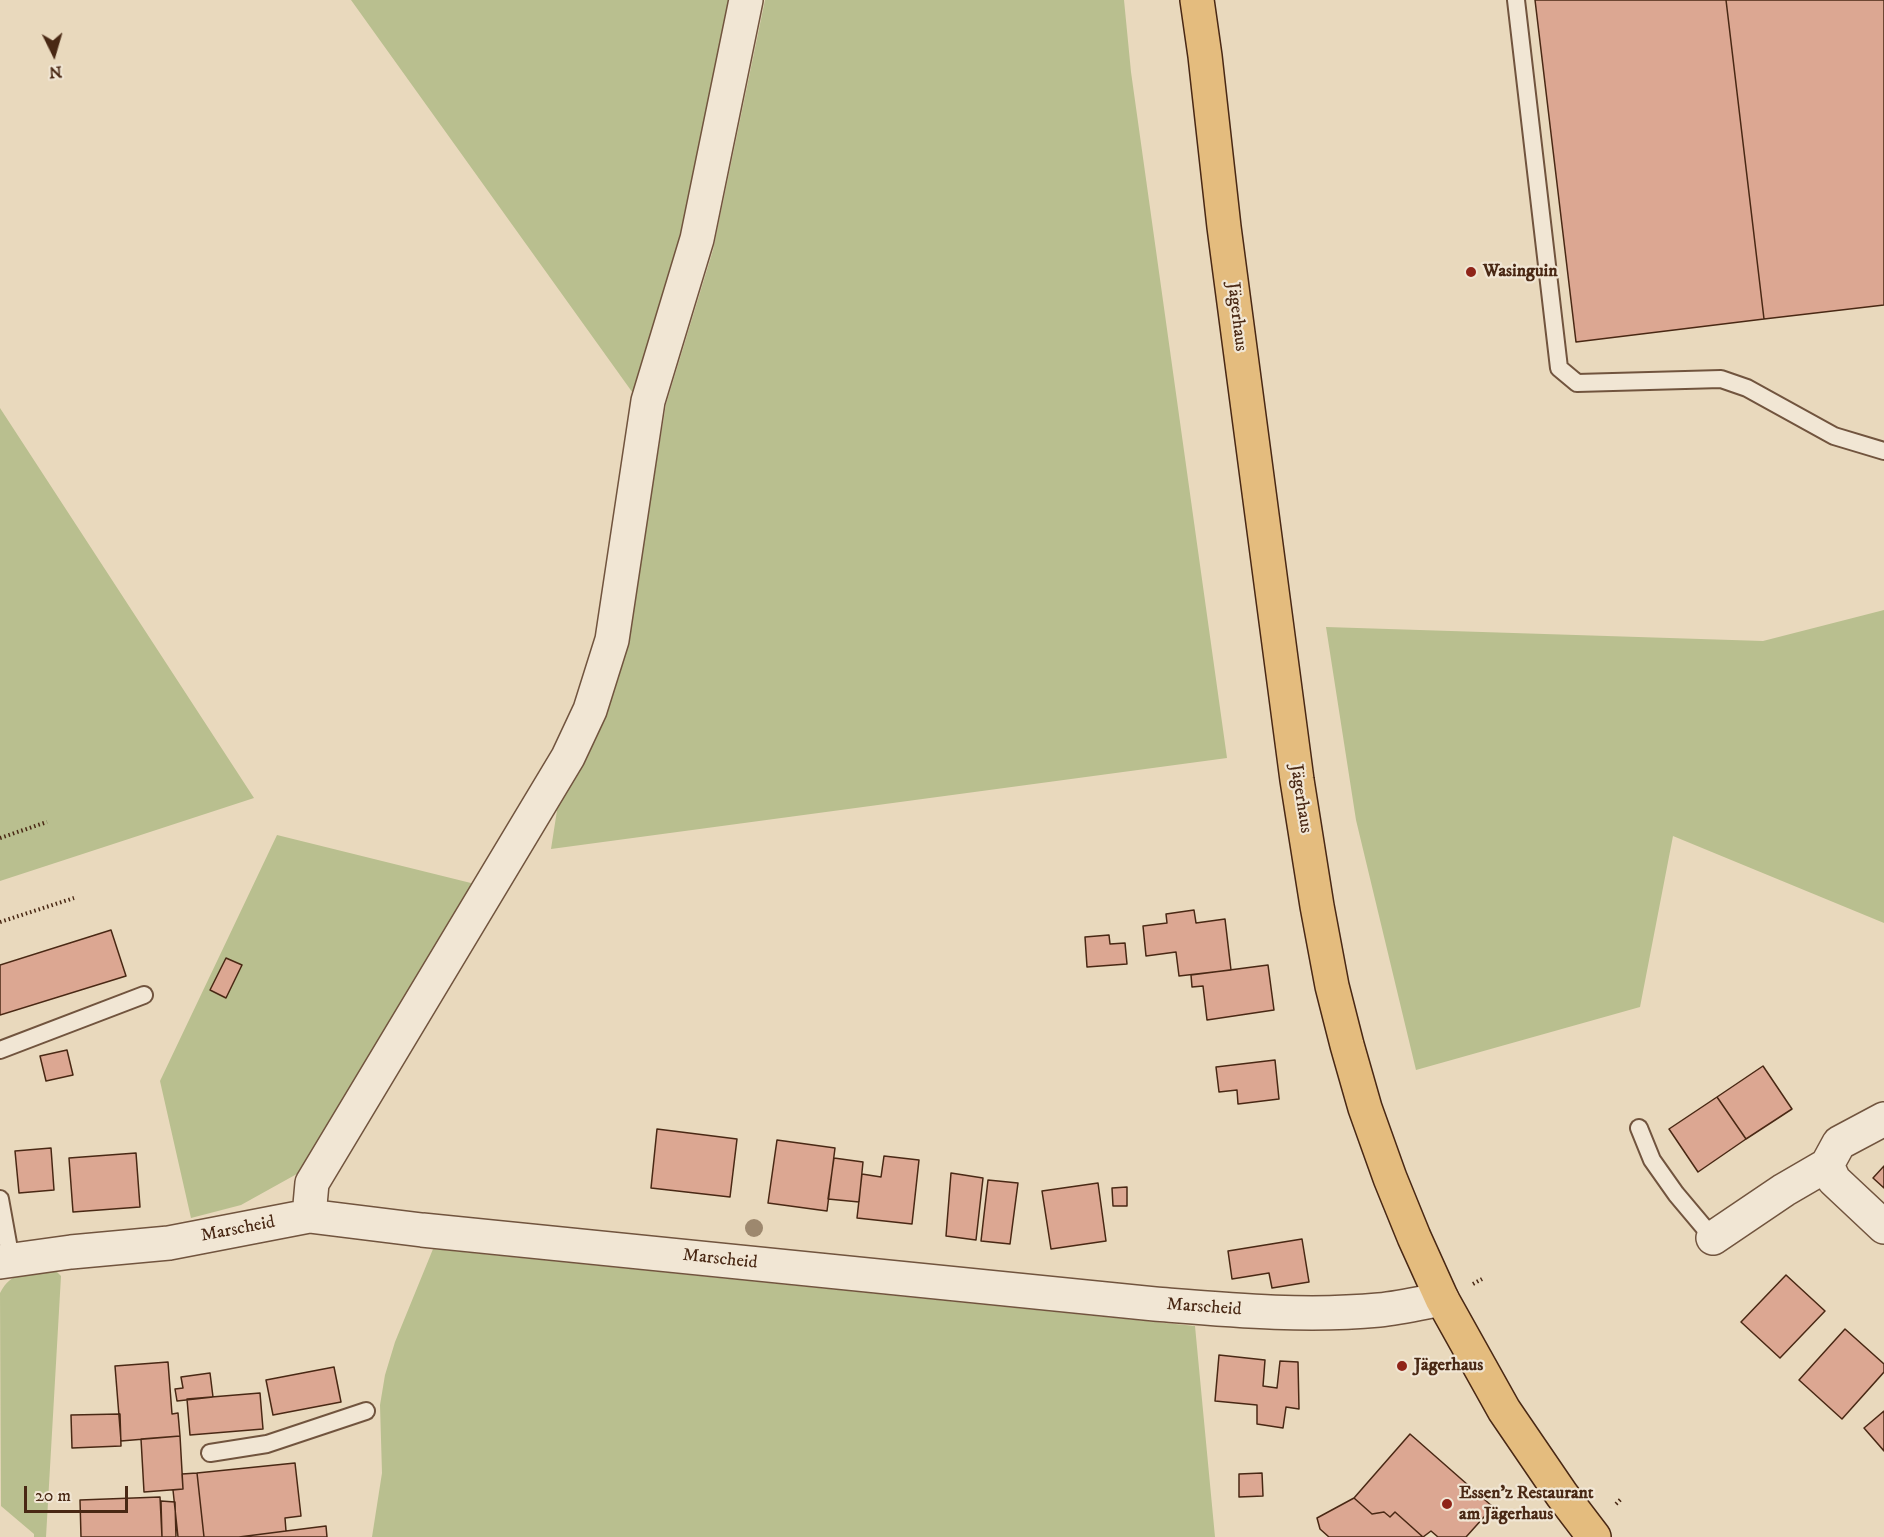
<!DOCTYPE html>
<meta charset="utf-8">
<style>
body{margin:0}
#map{position:relative;width:1884px;height:1537px;overflow:hidden;background:#e9d9bd;font-family:"IM FELL DW Pica",serif}
canvas{display:block}
.north{position:absolute;left:24px;top:24px;width:60px;height:60px;-webkit-text-stroke:4px #f1e6d4;paint-order:stroke;rotate:175deg;font-size:16px;font-weight:700;line-height:24px;text-align:center;color:#492814}
.north::after{content:'';display:block;margin:auto;width:21px;height:27px;background:#492814;clip-path:polygon(50% 0,100% 100%,50% 72%,0 100%)}
.scale{position:absolute;left:24px;top:1486px;width:104px;height:27px;box-sizing:border-box;border:3px solid #492814;border-top:0;padding-left:8px;font-size:18px;line-height:21px;white-space:nowrap;color:#492814;-webkit-text-stroke:4px #f1e6d4;paint-order:stroke}
</style>
<div id="map">
<canvas width="1884" height="1537"></canvas>
<div class="north">N</div>
<div class="scale">20 m</div>
</div>
<script>
const g = document.querySelector('canvas').getContext('2d');
g.lineJoin = 'round';
function fill(path, color) {
  g.fillStyle = color;
  g.fill(path, 'evenodd');
}
function stroke(path, color, width, dash) {
  g.strokeStyle = color;
  g.lineWidth = width;
  g.lineCap = dash ? 'butt' : 'round';
  g.setLineDash(dash || []);
  g.stroke(path);
}
function write(font, color, halo, rows, align = 'center') {
  g.font = font + ' "IM FELL DW Pica",serif';
  g.lineWidth = 4.5;
  g.setLineDash([]);
  g.textBaseline = 'middle';
  g.strokeStyle = halo;
  g.fillStyle = color;
  for (const [text, x, y, turn = 0] of rows) {
    g.save();
    g.translate(x, y);
    g.rotate((+turn || 0) * Math.PI / 180);
    g.textAlign = isNaN(turn) ? turn : align;
    if (halo) g.strokeText(text, 0, 0);
    g.fillText(text, 0, 0);
    g.restore();
  }
}
const green = new Path2D(`
 M351 0H735L684 233 635 396Z
 M765 0H1124L1131 72 1227 758 551 849 558 804 629 632 666 404 713 250Z
 M0 408 254 798 0 881Z
 M1884 610V923L1673 836 1640 1007 1416 1070 1356 820 1326 627 1763 641Z
 M277 835 479 885 304 1170 241 1205 191 1218 160 1081Z
 M433 1249 1195 1326 1215 1537H372L382 1473 380 1405 385 1375 395 1342Z
 M48 1271 57 1272 61 1276 46 1537H34V1534L1 1506 0 1293C12 1271 25 1274 48 1271Z`);
const building = new Path2D(`
 M1535 0H1726L1764 319 1576 342Z
 M1726 0H1884V305L1764 319Z
 M1194 910 1196 923 1225 919 1231 970 1179 976 1176 952 1146 956 1143 926 1167 923 1166 914Z
 M111 930 126 976 0 1015V965Z
 M1109 935 1110 944 1125 943 1127 964 1087 967 1085 937Z
 M226 958 242 965 226 998 210 990Z
 M1268 965 1274 1010 1207 1020 1203 986 1192 987 1191 975Z
 M67 1050 73 1075 46 1081 40 1056Z
 M1275 1060 1279 1099 1238 1104 1237 1090 1219 1092 1216 1067Z
 M1763 1066 1792 1109 1746 1139 1717 1097Z
 M1717 1097 1746 1139 1698 1172 1669 1129Z
 M657 1129 737 1139 730 1197 651 1188Z
 M777 1140 835 1148 827 1211 768 1203Z
 M51 1148 54 1190 19 1193 15 1151Z
 M136 1153 140 1207 73 1212 69 1158Z
 M884 1156 919 1160 912 1224 857 1218 862 1174 881 1177Z
 M834 1158 863 1162 859 1202 828 1199Z
 M1884 1166V1188L1873 1178Z
 M951 1173 983 1178 976 1240 946 1236Z
 M988 1180 1018 1183 1010 1244 981 1241Z
 M1098 1183 1106 1241 1051 1249 1042 1191Z
 M1127 1187V1206H1113L1112 1188Z
 M1302 1239 1309 1282 1272 1288 1269 1273 1232 1279 1228 1251Z
 M1786 1275 1825 1311 1780 1358 1741 1322Z
 M1845 1329 1884 1364V1372L1842 1419 1799 1380Z
 M1219 1355 1265 1360 1263 1386 1277 1388 1280 1361 1298 1362 1299 1409 1286 1407 1283 1428 1257 1424V1405L1215 1401Z
 M168 1362 172 1414 178 1413 180 1436 121 1441 115 1366Z
 M334 1367 341 1402 273 1415 266 1380Z
 M210 1373 213 1397 177 1401 175 1389 183 1388 181 1377Z
 M260 1393 263 1429 190 1435 187 1399Z
 M1884 1411V1451L1864 1428Z
 M120 1414 121 1446 72 1448 71 1415Z
 M1410 1434 1493 1507 1466 1537H1438L1431 1531 1423 1537 1395 1512 1390 1517 1384 1512 1372 1514 1354 1498Z
 M180 1436 183 1489 144 1492 141 1439Z
 M295 1463 301 1516 285 1518 286 1531 239 1537H204L197 1473Z
 M197 1473 204 1537H178L173 1490 183 1489 182 1474Z
 M1262 1473 1263 1496 1239 1497V1474Z
 M160 1497 162 1537H81L80 1500Z
 M1354 1498 1372 1514 1384 1512 1390 1517 1395 1512 1423 1537H1329L1320 1529 1317 1518Z
 M161 1501 175 1502 176 1537H162Z
 M326 1526 327 1537H239L286 1531Z`);
const path = new Path2D(`
 M0 838 47 822
 M0 922 74 898
 M1473 1284 1482 1279
 M1616 1504 1621 1499`);
const lane = new Path2D(`
 M1516 0 1559 368 1577 383 1721 379 1747 388 1834 436 1884 451
 M0 1050 144 995
 M1639 1128 1652 1160 1676 1194 1713 1238
 M0 1199 11 1260
 M210 1453 267 1444 366 1411`);
const street = new Path2D(`
 M1827 1165 1834 1180 1884 1227
 M309 1216 312 1183 568 757 590 710 612 640 648 401 697 239 746 0
 M1713 1238 1784 1190 1827 1165 1839 1143 1884 1119
 M0 1262 71 1252 169 1243 309 1216 422 1230 1155 1304C1230 1310 1305 1317 1379 1310 1400 1308 1421 1303 1442 1299`);
const primary = new Path2D(`
 M1197 0 1205 56 1224 227 1297 780 1317 906 1332 986 1347 1045 1365 1108 1390 1178 1414 1237 1442 1299 1504 1410 1562 1495 1594 1537`);
const trees = [
 [754,1228]
];
const markers = [
 [1471,272,6,"#8f2418"],
 [1402,1366,6,"#8f2418"],
 [1447,1504,6,"#8f2418"]
];
const poiNames = [
 ["Wasinguin",1483,272],
 ["Jägerhaus",1414,1366],
 ["Essen'z Restaurant",1459,1494],
 ["am Jägerhaus",1459,1515]
];
const streetNames = [
 ["Jägerhaus",1236,317,83],
 ["Jägerhaus",1300,799,81],
 ["Marscheid",238,1230,-11],
 ["Marscheid",720,1260,6],
 ["Marscheid",1204,1308,4]
];
fill(green, '#b9bf8f');
fill(building, '#dca792');
stroke(building, '#492814', 1.5);
stroke(lane, '#71543e', 20);
stroke(street, '#71543e', 36);
stroke(primary, '#492814', 36);
stroke(path, '#492814', 4, [1.5, 3]);
stroke(lane, '#f1e6d4', 16);
stroke(street, '#f1e6d4', 33);
stroke(primary, '#e4bc7e', 33);
g.fillStyle = '#9d886e';
for (const [x, y] of trees) {
  g.beginPath();
  g.arc(x, y, 9, 0, 2 * Math.PI);
  g.fill();
}
for (const [x, y, r, color] of markers) {
  const dot = new Path2D();
  dot.arc(x, y, r, 0, 2 * Math.PI);
  g.fillStyle = color;
  g.fill(dot);
  stroke(dot, '#f1e6d4', 2);
}
write('bold 18px', '#492814', '#f1e6d4', poiNames, 'left');
write('18px', '#492814', '#f1e6d4', streetNames);
</script>
